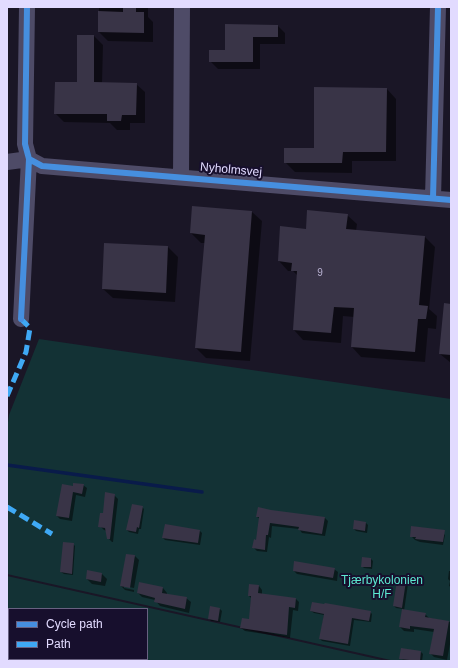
<!DOCTYPE html>
<meta charset="utf-8">
<style>
body{margin:0}
#map{position:relative;width:458px;height:668px;overflow:hidden;background:#1a1626;font-family:Arial,sans-serif}
canvas{display:block}
.frame{position:absolute;inset:0;border:8px solid #e2dbff;pointer-events:none}
.legend{position:absolute;left:8px;top:608px;width:140px;height:52px;box-sizing:border-box;background:#170f2d;border:1px solid #686181;margin:0;padding:5px 7px;list-style:none;font-size:12px;color:#e2dbff}
.legend li{display:flex;align-items:center;gap:8px;height:20px}
.legend b{width:20px;border:1px solid #686181}
</style>
<div id="map">
<canvas width="458" height="668"></canvas>
<div class="frame"></div>
<ul class="legend">
<li><b style="height:5px;background:#468fdf"></b>Cycle path</li>
<li><b style="height:5px;background:#3fa9f5"></b>Path</li>
</ul>
</div>
<script>
const g = document.querySelector('canvas').getContext('2d');
g.lineJoin = 'round';
function fillPath(path, color) {
  g.fillStyle = color;
  g.fill(path, 'evenodd');
}
function strokePath(path, color, width, dash) {
  g.strokeStyle = color;
  g.lineWidth = width;
  g.lineCap = dash ? 'butt' : 'round';
  g.setLineDash(dash || []);
  g.stroke(path);
}
function write(font, color, halo, rows, align = 'center') {
  g.font = font + ' Arial,sans-serif';
  g.lineWidth = 4;
  g.setLineDash([]);
  g.textBaseline = 'middle';
  g.strokeStyle = halo;
  g.fillStyle = color;
  for (const [text, x, y, turn = 0] of rows) {
    g.save();
    g.translate(x, y);
    g.rotate((+turn || 0) * Math.PI / 180);
    g.textAlign = isNaN(turn) ? turn : align;
    if (halo) g.strokeText(text, 0, 0);
    g.fillText(text, 0, 0);
    g.restore();
  }
}
fillPath(new Path2D(`
 M39,339L451,399V661H395L7,574V429L9,415Z
 M7,576L386,661H7ZM9,609H147V659H9Z`), '#133235');
fillPath(new Path2D(`
 M99,7H148V17L153,22V42L108,41L99,32Z
 M289,7H315V8Z
 M226,25L278,26L285,33V44H260V69H218L210,61L226,51Z
 M94,36L103,45L102,83L136,84L145,92V123H130V130H117L110,123L64,122L55,113L78,83Z
 M387,89L396,99V161H352V173L295,172L285,162L315,149Z
 M193,207L252,212L262,221L250,361L206,358L196,348L205,243H201L191,233Z
 M347,215L357,224L356,231L425,237L435,247L429,309L437,316L436,329L428,328L425,362L361,357L352,347L354,317L343,316L341,343L303,340L294,330L298,276L293,271H288L279,261L306,230Z
 M168,247L178,257L175,302L113,298L103,289Z
 M451,318V363L440,354Z
 M83,485L87,488L85,497L76,495L72,521L60,519L57,516L74,488Z
 M114,495L118,499L113,542H112L108,538L107,531L104,530L100,526L104,514Z
 M142,507L144,509L141,529H139L138,534L129,532L127,530Z
 M257,517L325,518L328,521L325,536L302,533L299,529L272,526L271,538L269,537L267,552L257,551L254,548L257,541L260,519Z
 M355,521L366,523L368,525L367,533L356,531L354,529Z
 M200,531L202,533L200,545L165,540L163,538Z
 M441,531L445,535L443,545L420,542L415,540L411,536Z
 M73,544L75,546L73,575L64,574L61,572Z
 M135,556L139,560L134,588L124,586V588L134,590V592L125,590L121,586Z
 M371,559L373,561L372,569L364,568L362,566Z
 M334,569L338,572L337,581L297,574L294,571Z
 M449,571H451V587L449,586L450,581L448,579Z
 M102,574L107,579L105,586L92,584L87,579Z
 M398,581L406,582L408,584L404,611L425,614L429,618L450,622L451,624V639L447,660L434,657L430,653L434,632L414,629V632L404,631L400,627L403,609L396,608L394,606Z
 M259,586L262,590V595L296,599L299,602L298,611L293,610L290,638L245,631L241,628L250,620L251,598L249,596Z
 M163,588L167,593V595L186,598L191,602L189,613L160,606L155,600L142,597L138,593Z
 M211,608L220,609L222,611L220,622L211,621L209,619Z
 M311,611L370,612L372,614L371,622L354,620L350,646L322,641L320,639L324,615L314,613Z
 M421,652L423,654L422,661H405L400,658Z`), '#0007');
strokePath(new Path2D(`
 M7,465L202,492`), '#091b4a', 3.5);
fillPath(new Path2D(`
 M123,7H136V12H144V33L98,32V11L123,12Z
 M225,24L278,25V37H253V62H209V50H225Z
 M77,35H94V82L137,83L136,115H122L121,121H107V114H54L55,82H77Z
 M314,87L387,88L386,152H343L342,163H284V148H314Z
 M192,206L252,211L241,352L195,348L205,235L190,233Z
 M307,210L348,214L346,229L425,236L419,305L428,306L426,319H418L415,352L351,347L354,308L334,307L331,333L293,330L297,271H291L292,263L278,261L280,226L306,229Z
 M104,243L168,246L166,293L102,289Z
 M444,303L451,304V355L439,354Z
 M73,483L84,484L82,494L73,492L69,518L56,516L62,484L73,486Z
 M105,492L115,494L110,539H107L105,528L98,527L100,513H103Z
 M132,504L143,506L139,528L137,527L136,532L126,530Z
 M258,507L271,510L325,517L322,534L298,530L299,527L270,523L268,535H266L265,550L252,548L254,539L256,540L259,517H256Z
 M354,520L366,522L365,531L353,529Z
 M165,524L200,530L198,543L162,538Z
 M411,526L445,530L443,542L415,539L416,537H410Z
 M63,542L74,543L72,574L60,572Z
 M126,554L135,555L130,588L120,586Z
 M362,557L371,558V567H361Z
 M294,561L335,568L333,578L293,571Z
 M87,570L102,573L101,582L86,579Z
 M397,580L406,581L402,608L393,606Z
 M139,582L163,587L162,593L187,597L185,609L154,602L155,598L137,593Z
 M249,584L259,585L258,593L296,598L295,608L289,607L287,635L240,628L242,618L249,619L251,596H248Z
 M312,602L324,604L325,603L371,611L369,621L352,618L348,644L319,639L324,614L310,611Z
 M210,606L220,608L218,621L208,619Z
 M402,609L426,613L425,617L449,621L443,656L429,654L434,629L410,626V629L399,627Z
 M401,648L421,651L420,661L399,659Z`), '#393447');
strokePath(new Path2D(`
 M29,159L42,166L451,200
 M7,162L29,159
 M181,177L182,7
 M433,198L438,7
 M21,319L29,159L25,144L27,7`), '#4e4b67', 16);
strokePath(new Path2D(`
 M7,396L26,352L30,328L21,319
 M7,507L52,534`), '#3fa9f5', 5, [10, 5]);
strokePath(new Path2D(`
 M29,159L42,166L451,200
 M433,198L438,7
 M21,319L29,159L25,144L27,7`), '#468fdf', 6);
write('10px', '#b8b1d1', null, [
 ["9",320,273]
]);
write('12px', '#e2dbff', '#170f2d', [
 ["Nyholmsvej",231,170,5]
]);
write('12px', '#5de9d2', '#170f2d', [
 ["Tjærbykolonien",382,581],
 ["H/F",382,595]
]);
</script>
